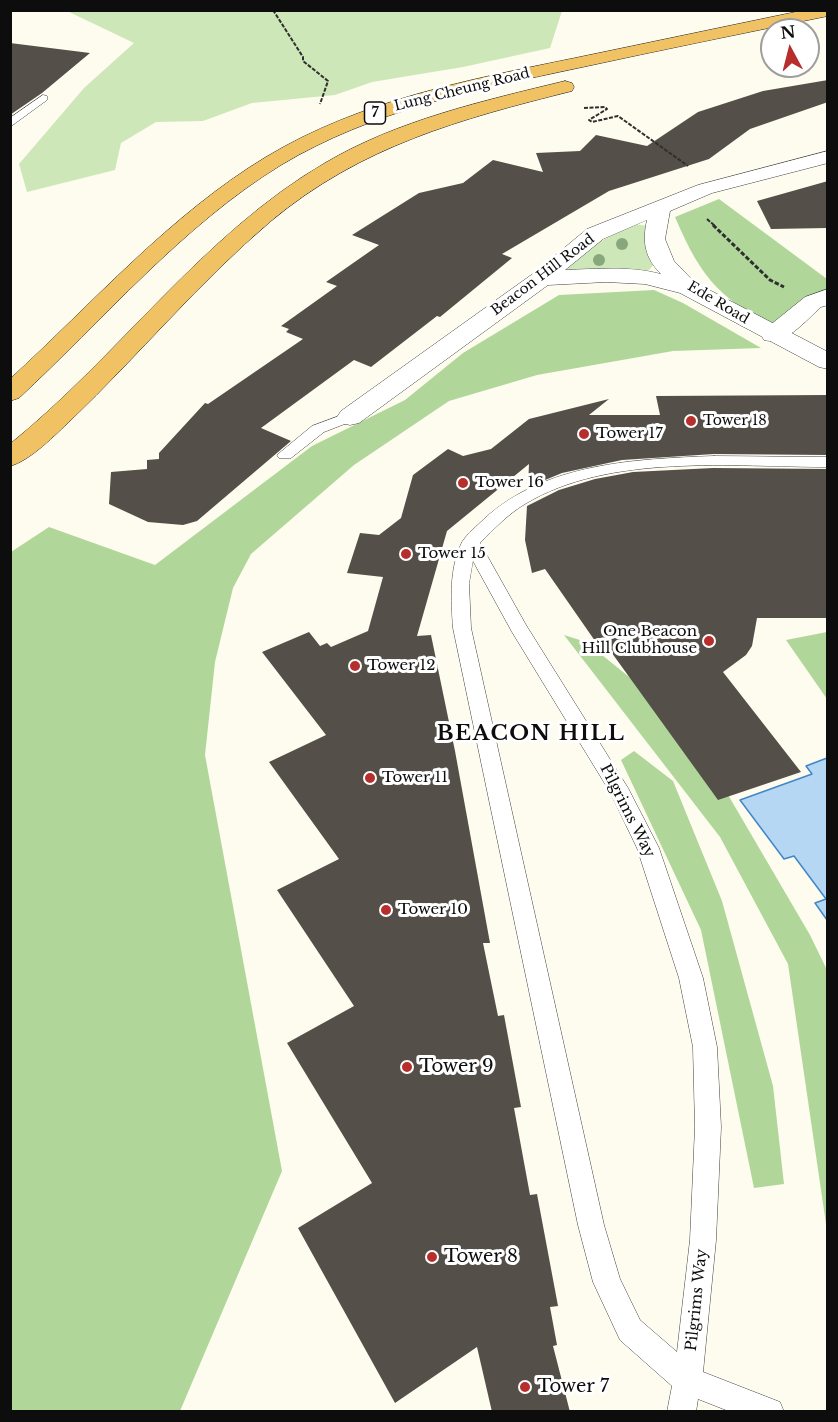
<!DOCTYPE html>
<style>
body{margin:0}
#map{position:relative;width:838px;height:1422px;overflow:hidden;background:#fefcee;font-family:"Libre Baskerville",serif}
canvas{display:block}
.frame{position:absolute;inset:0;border:12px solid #0d0d0d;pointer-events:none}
.north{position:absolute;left:760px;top:18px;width:60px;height:60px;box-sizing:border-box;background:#fff;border:2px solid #9e9e9e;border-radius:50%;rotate:353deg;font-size:16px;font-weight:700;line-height:24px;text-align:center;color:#0d0d0d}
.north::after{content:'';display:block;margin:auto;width:21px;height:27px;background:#b62f2c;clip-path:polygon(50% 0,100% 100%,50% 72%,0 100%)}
</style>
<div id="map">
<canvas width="838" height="1422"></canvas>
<div class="frame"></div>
<div class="north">N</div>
</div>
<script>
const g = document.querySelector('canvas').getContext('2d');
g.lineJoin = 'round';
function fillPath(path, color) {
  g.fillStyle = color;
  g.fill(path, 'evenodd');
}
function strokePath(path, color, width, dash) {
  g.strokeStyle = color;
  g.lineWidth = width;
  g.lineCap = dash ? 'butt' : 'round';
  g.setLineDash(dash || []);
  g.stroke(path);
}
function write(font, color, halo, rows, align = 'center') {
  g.font = font + ' "Libre Baskerville",serif';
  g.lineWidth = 6;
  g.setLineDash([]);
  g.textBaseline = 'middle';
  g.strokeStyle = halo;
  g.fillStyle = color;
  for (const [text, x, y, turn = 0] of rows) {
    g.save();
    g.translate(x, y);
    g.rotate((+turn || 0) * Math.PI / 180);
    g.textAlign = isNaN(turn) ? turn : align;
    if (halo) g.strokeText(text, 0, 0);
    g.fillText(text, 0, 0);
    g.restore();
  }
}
fillPath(new Path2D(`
 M67,11H562L550,48L463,67L372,82L335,95L252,103L203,121L156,122L121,143L115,170L27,192L19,164L84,88L134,43Z
 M635,224L647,226L654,264L649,270L639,273L569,270L567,267L593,245Z`), '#cee7b9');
fillPath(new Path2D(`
 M719,199L827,279L826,289L769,326C715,293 700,275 675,217Z
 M654,290L683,303L761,348L673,351L537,375L449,401L354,465L251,554L233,588L215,662L205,755L282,1171L180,1411L11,1412V552L49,527L155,565L312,446L405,400L463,353L559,295Z
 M827,632H828L827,699L786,640Z
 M564,635L586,642L686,723L810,935L827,970V1231L788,964L720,837Z
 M634,751L673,781L722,901L773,1086L784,1184L754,1188L701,930L621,760Z`), '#b0d799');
const water = new Path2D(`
 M827,758H828L827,920L815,903L826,899L794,856L784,859L740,800L812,774L806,766Z`);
fillPath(water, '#b5d7f3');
strokePath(water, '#4087c7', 1.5);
fillPath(new Path2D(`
 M10,43L90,53L42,93L10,115Z
 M828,80V102L750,129L709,159L609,191L502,254L512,258L440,317L437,316L371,367L354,360L261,428L291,441L197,521L183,525L148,522L109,504L111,472L147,469V460L159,459V453L205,403L208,404L303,339L286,332L289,329L281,326L337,286L326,282L379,245L352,235L419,193L463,183L493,160L543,172L536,153L580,151L596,135L647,146L698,112L763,91Z
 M828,181V228L771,229L757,201Z
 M828,395V455L714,454L622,460L562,473L528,487L529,464L447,531L417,636L431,635L455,751L490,943H483L498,1016L504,1015L521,1107L514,1108L530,1195L537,1194L558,1306L550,1307L557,1345L553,1346L570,1412H492L477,1347L395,1403L298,1228L372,1183L287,1043L354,1006L277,890L339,859L269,762L326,735L262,652L309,632L320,646L327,643L331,647L368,631L383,577L347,573L360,533L379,535L401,518L413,475L448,449L463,456L491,449L529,419L609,399L589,415H660L656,396Z
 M713,468L828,469V618H757L752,646L746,655L723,672L801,772L718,800L609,649L602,651L545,569L532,573L525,540L527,506L559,490L595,479L633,472Z`), '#554f4a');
const service = new Path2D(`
 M43,95L47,96V100L10,127V118Z
 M350,412L355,414L358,417L355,420L324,432L291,458H279L277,455L312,426Z
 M714,456L828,457V467C733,467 609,453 525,504C508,514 494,529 480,543L526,625L628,788L659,848L703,978L717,1047L721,1127L716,1240L703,1372L780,1402L784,1412H731L698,1399L696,1412H667L672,1386L620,1340L593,1282L578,1225L453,628C451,599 449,569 462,542C467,534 477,526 484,519C545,463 635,459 714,456ZM473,561L512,632L610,792L637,848L679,978L693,1047L695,1127L690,1240L677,1352L640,1320L620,1279L604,1225L471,628L469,584Z`);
const minor = new Path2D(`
 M828,151V163L712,193L670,211L665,239L674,261L700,288L696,293L688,295L645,284L606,282L548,285L359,423L350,425L341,423L337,417L341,411L534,273L587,229L698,185ZM647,220C642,242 645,258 661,274C630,266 598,269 565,270L603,239Z
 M828,289V305L821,307C806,320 786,346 764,340L761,335L764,330L805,297Z`);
const tertiary = new Path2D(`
 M688,281L696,283L828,352V369L819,367L680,293L676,288L680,283Z`);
const trunk = new Path2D(`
 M805,10H828V16C744,33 661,50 578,68C475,90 373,110 281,165C183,225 103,320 19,398L10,401V379C93,303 170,215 266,157C361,100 468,80 575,58C652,42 728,26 805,10Z
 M565,81L572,83L574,87L572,91C460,119 361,146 271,221C199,282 139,355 71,420C56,434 30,461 10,466V444C119,356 203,234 325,163C398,120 483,101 565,81Z`);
strokePath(service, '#404040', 1);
strokePath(minor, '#404040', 1);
strokePath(tertiary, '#404040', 1);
strokePath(trunk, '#1e1e1e', 1);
strokePath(new Path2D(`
 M273,10L303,57V61L328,81L320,104
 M584,108L605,107L607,109L589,120L592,122L618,116L688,166
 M707,219L715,226`), '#2f2f2f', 2, [4, 1.5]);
strokePath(new Path2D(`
 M713,225L770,280L784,287`), '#2f2f2f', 3, [4.5, 2]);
fillPath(service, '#fff');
fillPath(minor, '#fff');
fillPath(tertiary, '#fff');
fillPath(trunk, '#f0c264');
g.fillStyle = '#89a77d';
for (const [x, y] of [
 [622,244],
 [599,260]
]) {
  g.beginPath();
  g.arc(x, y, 6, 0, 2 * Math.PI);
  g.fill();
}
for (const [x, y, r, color] of [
 [691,421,6,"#b62f2c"],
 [584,434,6,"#b62f2c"],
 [463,483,6,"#b62f2c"],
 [406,554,6,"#b62f2c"],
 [709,641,6,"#b62f2c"],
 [355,666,6,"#b62f2c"],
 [370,778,6,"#b62f2c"],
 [386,910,6,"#b62f2c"],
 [407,1067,6,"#b62f2c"],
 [432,1257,6,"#b62f2c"],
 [525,1387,6,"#b62f2c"]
]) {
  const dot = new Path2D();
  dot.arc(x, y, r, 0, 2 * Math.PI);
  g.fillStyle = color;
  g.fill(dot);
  strokePath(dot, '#fff', 2);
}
write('14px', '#0d0d0d', '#fff', [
 ["Lung Cheung Road",462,90,-14],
 ["Beacon Hill Road",543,275,-37],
 ["Ede Road",718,303,31]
]);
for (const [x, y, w] of [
 [375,113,21]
]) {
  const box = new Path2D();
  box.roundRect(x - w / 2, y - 11, w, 22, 4.5);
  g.fillStyle = '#fff';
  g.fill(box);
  strokePath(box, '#0d0d0d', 1.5);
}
write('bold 14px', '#0d0d0d', null, [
 ["7",375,113]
]);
write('14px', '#0d0d0d', '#fff', [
 ["Tower 18",703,421]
], 'left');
write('15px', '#0d0d0d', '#fff', [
 ["Tower 17",596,434],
 ["Tower 16",475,483],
 ["Tower 15",418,554],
 ["One Beacon",697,632,"right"],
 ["Hill Clubhouse",697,649,"right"],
 ["Tower 12",367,666],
 ["Tower 11",382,778],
 ["Tower 10",398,910]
], 'left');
write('15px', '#0d0d0d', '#fff', [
 ["Pilgrims Way",627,811,63],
 ["Pilgrims Way",697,1300,-84]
]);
write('18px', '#0d0d0d', '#fff', [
 ["Tower 9",419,1067],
 ["Tower 8",444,1257],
 ["Tower 7",537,1387]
], 'left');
g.letterSpacing = '1.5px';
write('bold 21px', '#0d0d0d', '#fff', [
 ["BEACON HILL",531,734]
]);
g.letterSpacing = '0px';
</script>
